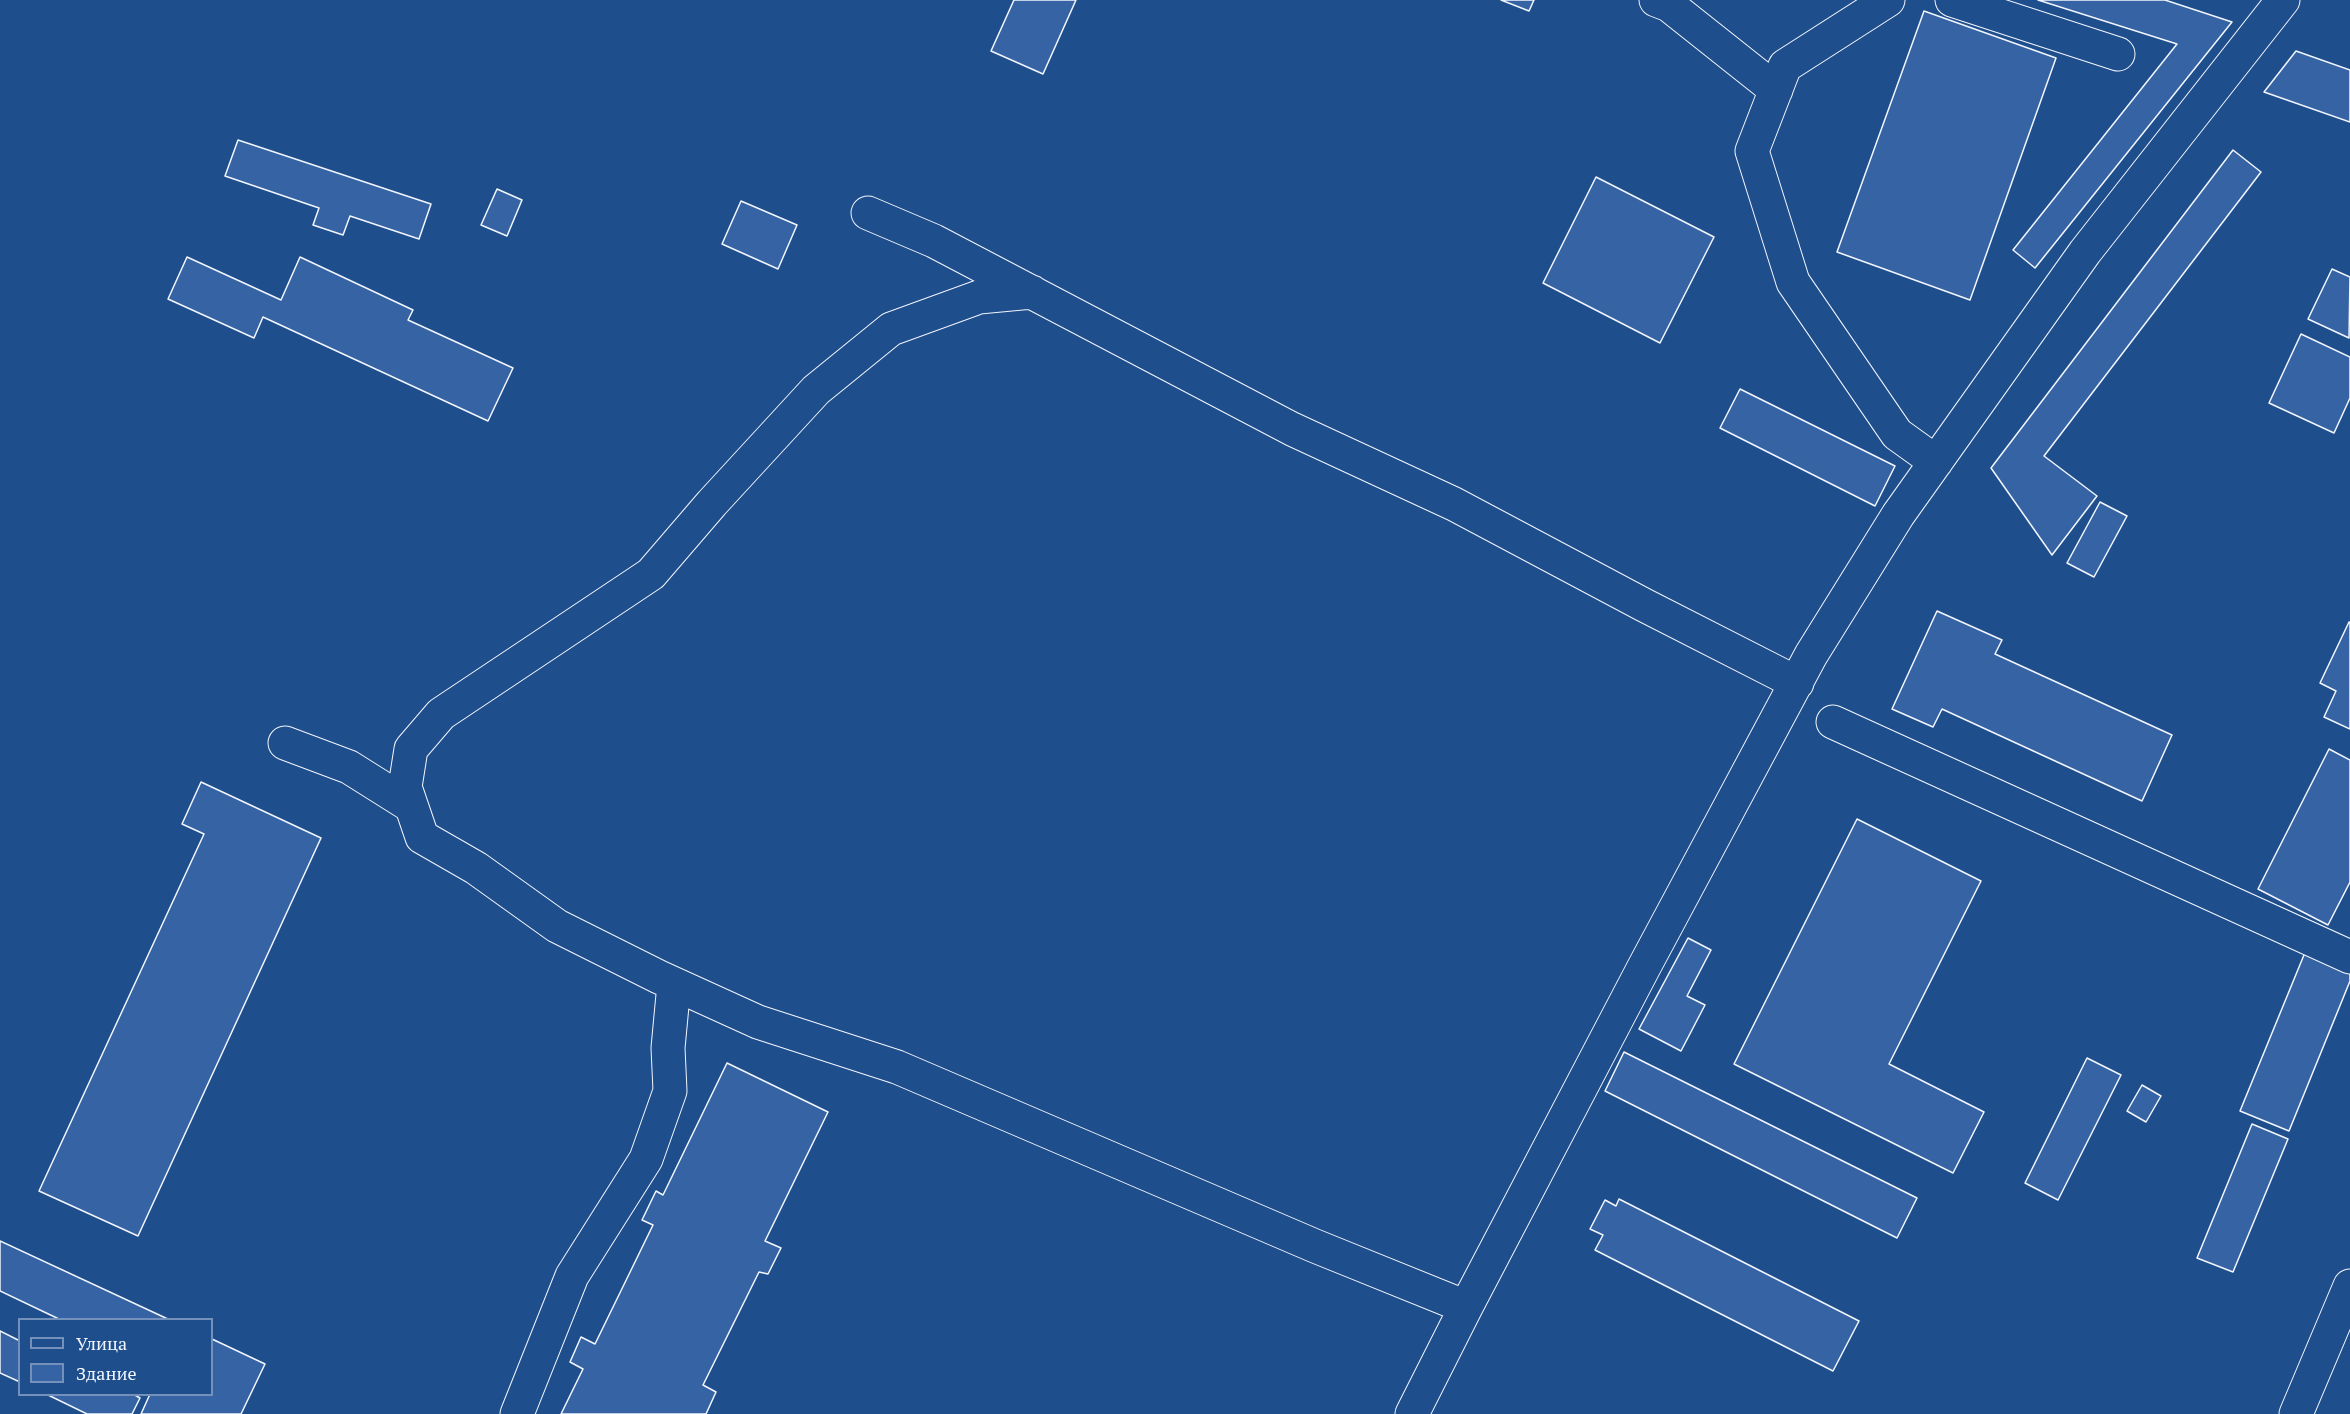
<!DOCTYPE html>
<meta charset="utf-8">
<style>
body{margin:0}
#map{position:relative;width:2350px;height:1414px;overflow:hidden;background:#1f4e8c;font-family:"PT Serif",serif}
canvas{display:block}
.legend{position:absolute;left:18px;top:1318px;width:195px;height:78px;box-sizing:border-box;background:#1f4e8c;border:2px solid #7391ba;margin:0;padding:8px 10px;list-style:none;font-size:18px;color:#f2f6ff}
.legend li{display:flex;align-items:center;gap:12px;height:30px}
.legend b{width:30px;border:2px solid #7391ba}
</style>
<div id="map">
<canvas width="2350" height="1414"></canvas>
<ul class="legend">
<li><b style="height:8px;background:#1f4e8c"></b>Улица</li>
<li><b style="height:16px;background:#3563a3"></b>Здание</li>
</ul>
</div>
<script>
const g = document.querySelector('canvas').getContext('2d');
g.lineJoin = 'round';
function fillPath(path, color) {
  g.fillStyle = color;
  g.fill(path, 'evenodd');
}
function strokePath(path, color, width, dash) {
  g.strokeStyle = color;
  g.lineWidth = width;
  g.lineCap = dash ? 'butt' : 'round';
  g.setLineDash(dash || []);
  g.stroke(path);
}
const building = new Path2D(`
 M1014,0H1076L1043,74L991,51Z
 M1501,0H1534L1529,11Z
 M2038,0H2165L2232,22L2035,268L2013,250L2177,44Z
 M1924,11L2056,58L1970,300L1837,252Z
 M2296,51L2350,70V122L2264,92Z
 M238,140L431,204L419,239L350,216L343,235L313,225L319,208L225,176Z
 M2233,150L2261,172L2044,456L2097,496L2052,555L1991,468Z
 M1596,177L1714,237L1660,343L1543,283Z
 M497,189L522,200L507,236L481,225Z
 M741,201L797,225L778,269L722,244Z
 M187,257L281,300L300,257L413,310L408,320L513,368L488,421L263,317L254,338L168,299Z
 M2332,269L2350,277L2349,338L2308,319Z
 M2301,334L2350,357V398L2334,433L2269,403Z
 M1740,389L1895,466L1875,506L1720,428Z
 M2100,502L2127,516L2094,577L2067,563Z
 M1937,611L2002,640L1995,654L2172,735L2142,801L1942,709L1933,727L1892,709Z
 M2349,622H2350V729L2324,717L2336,691L2320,683Z
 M2329,749L2350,760V882L2328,925L2258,889Z
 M201,782L321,838L138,1236L39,1191L204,834L182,824Z
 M1857,819L1981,881L1889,1064L1984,1112L1953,1173L1734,1064Z
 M1688,938L1711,950L1687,996L1705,1005L1681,1051L1639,1029Z
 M2306,950L2350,968V981L2289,1131L2240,1111Z
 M1624,1052L1917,1198L1897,1238L1605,1091Z
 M2087,1058L2121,1075L2058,1200L2025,1183Z
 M727,1063L828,1112L765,1241L781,1248L768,1274L759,1272L703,1385L716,1392L706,1414H561L583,1369L570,1362L581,1337L595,1344L653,1225L642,1220L656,1191L663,1195Z
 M2142,1085L2161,1096L2146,1122L2127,1111Z
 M2252,1124L2288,1139L2233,1272L2197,1258Z
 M1619,1199L1859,1321L1833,1371L1595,1250L1603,1235L1590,1229L1605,1200L1616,1206Z
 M0,1241L170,1320H61L0,1291Z
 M0,1331L20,1341V1382L0,1373Z
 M212,1339L265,1364L241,1414H141L150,1394H212Z
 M46,1394H133L140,1398L132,1414H87Z`);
fillPath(building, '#3563a3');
strokePath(building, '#f2f6ff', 1.5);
const minor = new Path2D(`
 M1656,0L1669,5L1776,90
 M1888,0L1785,66L1752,151L1793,282L1897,434L1936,462
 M1952,0L2118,54
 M868,213L934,241L1292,429L1454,504L1644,605L1797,683
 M1032,292L979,297L891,329L816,390L712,503L651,574L441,714L411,749L405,787L422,837L476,868L557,926L659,977L758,1022L897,1067L1315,1246L1466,1307
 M1833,722L2350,957
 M285,743L349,767L411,806
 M517,1414L572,1276L646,1159L670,1091L668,1048L674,984
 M1412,1414L1466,1307L1644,967L1811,655L1898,515L2085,252L2283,0`);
const major = new Path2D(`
 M2296,1414L2350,1286`);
strokePath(minor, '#f2f6ff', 35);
strokePath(major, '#f2f6ff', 35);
strokePath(minor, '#1f4e8c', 33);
strokePath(major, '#1f4e8c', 33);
</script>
